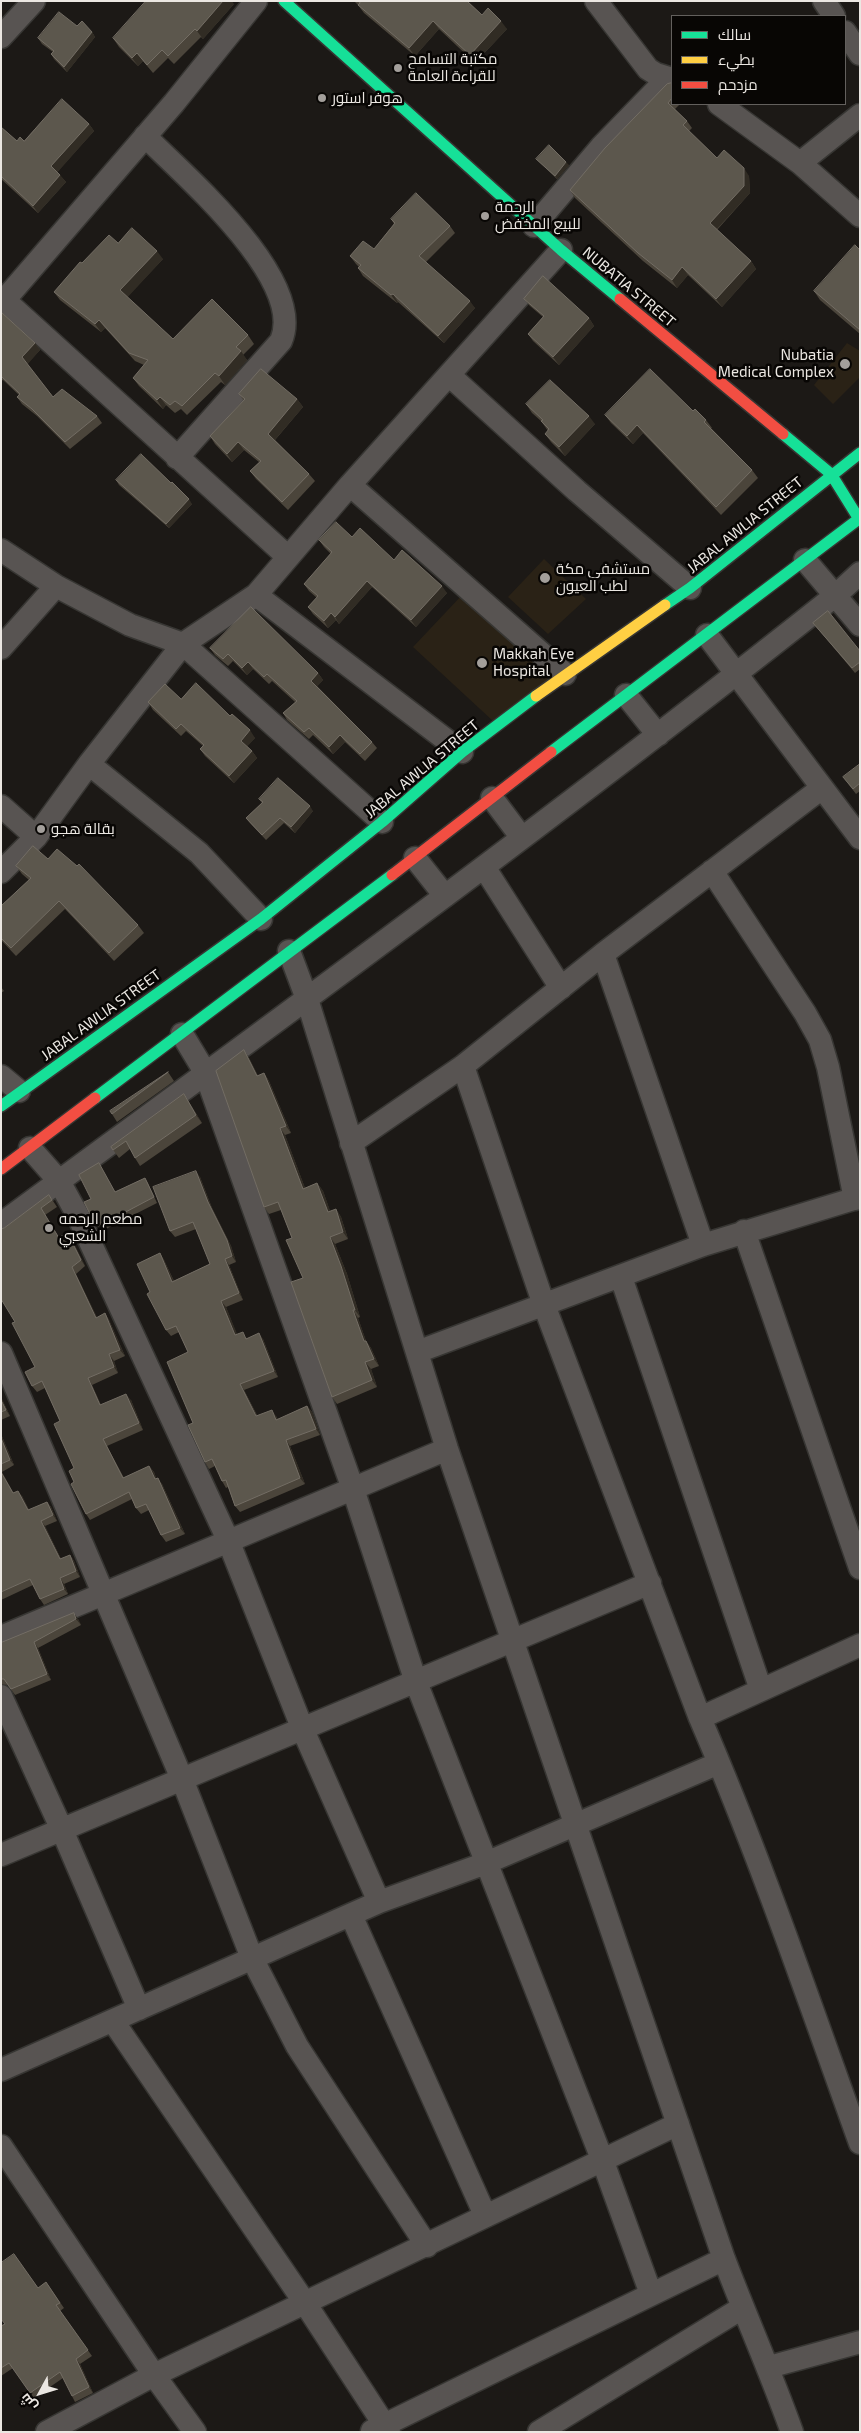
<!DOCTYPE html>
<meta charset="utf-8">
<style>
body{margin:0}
#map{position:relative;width:861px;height:2433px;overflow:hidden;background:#1c1916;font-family:"Exo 2",Cairo,sans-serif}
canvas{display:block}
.frame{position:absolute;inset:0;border:2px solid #ebe7e2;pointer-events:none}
.legend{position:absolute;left:671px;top:15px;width:175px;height:90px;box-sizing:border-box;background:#080604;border:1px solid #63605d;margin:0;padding:6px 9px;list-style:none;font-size:15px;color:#ebe7e2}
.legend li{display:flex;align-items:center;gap:10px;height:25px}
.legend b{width:25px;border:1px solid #63605d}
.north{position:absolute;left:15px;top:2368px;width:50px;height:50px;-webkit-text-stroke:4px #080604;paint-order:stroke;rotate:231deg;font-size:14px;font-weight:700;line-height:20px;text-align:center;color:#ebe7e2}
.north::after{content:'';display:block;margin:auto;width:18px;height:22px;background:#ebe7e2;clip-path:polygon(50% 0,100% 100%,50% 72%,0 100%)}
</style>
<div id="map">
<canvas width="861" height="2433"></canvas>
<div class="frame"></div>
<ul class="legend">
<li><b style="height:6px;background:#16e098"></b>سالك</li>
<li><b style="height:6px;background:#ffcf43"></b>بطيء</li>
<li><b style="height:6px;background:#f24e42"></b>مزدحم</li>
</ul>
<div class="north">ش</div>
</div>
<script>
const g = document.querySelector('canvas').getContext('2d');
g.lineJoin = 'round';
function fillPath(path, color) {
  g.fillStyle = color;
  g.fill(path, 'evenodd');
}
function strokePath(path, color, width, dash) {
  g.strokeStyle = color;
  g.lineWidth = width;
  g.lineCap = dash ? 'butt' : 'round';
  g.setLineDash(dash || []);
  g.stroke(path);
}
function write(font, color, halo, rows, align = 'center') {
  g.font = font + ' "Exo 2",Cairo,sans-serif';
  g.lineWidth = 5;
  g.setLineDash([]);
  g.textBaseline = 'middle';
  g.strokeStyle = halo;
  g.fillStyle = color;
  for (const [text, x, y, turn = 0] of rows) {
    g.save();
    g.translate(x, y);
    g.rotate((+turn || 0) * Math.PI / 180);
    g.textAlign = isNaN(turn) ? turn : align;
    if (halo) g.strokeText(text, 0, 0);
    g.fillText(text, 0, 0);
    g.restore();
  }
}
fillPath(new Path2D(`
 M847,343L860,351V377L833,404L814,385Z
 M544,559L586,599L548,634L508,597Z
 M463,594L550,679L493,721L413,647Z`), '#2a2216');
const street = new Path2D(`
 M596,1L648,69L656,74L672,79
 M824,1L834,16
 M845,32L860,54
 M1,37L34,1
 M719,104L800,163L860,216
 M145,136C185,176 307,280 281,341L177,458
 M800,163L860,115
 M534,226L601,147L668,78
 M1,297L288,557
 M1,304L174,103L256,1
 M449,375L577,491L690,588
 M350,485L565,674
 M1,550L56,586L130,625L183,644L382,822
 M805,560L860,625
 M256,595L462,752
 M707,635L860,838
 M1,648L56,586
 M626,695L658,735
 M89,764L199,853L261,919
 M492,798L522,838
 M1,806L36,837
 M415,858L445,896
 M484,867L561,988
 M712,871L805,1013L820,1040L828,1067L855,1199
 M1,872L36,837L89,764L183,644L256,595L350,485L561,250
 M289,951L307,999L447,1449L724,2259C746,2317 771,2373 792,2432
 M603,954L703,1245
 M182,1034L205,1072L353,1489L416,1682L602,2159L651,2294
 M463,1066L544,1305L700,1718C760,1857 809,2001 860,2143
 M1,1076L19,1091
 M351,1143L463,1066L603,954L822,788
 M30,1148L59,1181L78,1216L228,1540L303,1730L379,1902
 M1,1224C282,1017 564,812 836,595L860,573
 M744,1231L860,1568
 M621,1277L761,1690
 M417,1352L703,1245L860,1197
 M1,1353L182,1779L252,1958L297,2046L427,2246
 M1,1637L447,1449
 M1,1696L62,1830L139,2009
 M700,1718L860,1645
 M1,1855L650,1583
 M351,1915L485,2215
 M113,2021L305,2303L389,2432
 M1,2070L379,1902L486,1863L719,1763
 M1,2146L154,2375L195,2432
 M769,2367L860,2342
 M372,2431L724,2259
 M47,2432L154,2375L678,2124
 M539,2432L742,2308`);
const fast = new Path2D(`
 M284,1L561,250L620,299
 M783,434L831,474L859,519
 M665,605L690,588L860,453
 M551,752L860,518
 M95,1098L392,875
 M1,1106L261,919L382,822L462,752L536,696`);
const slow = new Path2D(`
 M536,696L665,605`);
const jam = new Path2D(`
 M620,299L783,434
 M392,875L551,752
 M1,1169L95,1098`);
strokePath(street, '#373633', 25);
strokePath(fast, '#373633', 14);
strokePath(slow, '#373633', 14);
strokePath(jam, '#373633', 14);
strokePath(street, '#585452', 22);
strokePath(fast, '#16e098', 11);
strokePath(slow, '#ffcf43', 11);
strokePath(jam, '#f24e42', 11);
fillPath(new Path2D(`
 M354,1H467L482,15L507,29L475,63L439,29L415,56L364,13L358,5Z
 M234,4L203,39L201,37L174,64L168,58L153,73L143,61L138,66L119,47L113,38Z
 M77,26L92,32L95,37L67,72L54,59L51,54L53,52L42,44L38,38Z
 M672,83V104H680L675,109L687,121L692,128L689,131L717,158L749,176L750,193L717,230L751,261L756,269L722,307L688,275L677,288L643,261L575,198L570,190Z
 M89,124L94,131L57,172L66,182L38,213L1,179V127L17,141H24Z
 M536,159L569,165L557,179Z
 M391,219L450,226L455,233L426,262L475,308L444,343L398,302L397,303L363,276L358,268L359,267L356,264L350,256L374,249L394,224Z
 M118,243L163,259L127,297L173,339L248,335L254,344L243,355L247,360L225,385L221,382L187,415L181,409L175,413L166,405L163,409L139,386L133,378L144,365L135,361L105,328L101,332L60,300L54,292L82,263Z
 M860,250V334L820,300L814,291Z
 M524,299L589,318L594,326L559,365L533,341L528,334L543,317L530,306Z
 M1,312L35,343L40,350L27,364L53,397L97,416L102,423L70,449L37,416L22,404L17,397L19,395L3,380L1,381Z
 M239,394L297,399L303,407L275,440L309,474L315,481L288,510L256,479L250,471L259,462L244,450L232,462L215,444L210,436L244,401Z
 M526,404L595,424L565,456L551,442L545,434L548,431L541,421L532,413Z
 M693,411L706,420L712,428H711L752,470L758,478L721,515L643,433L633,444L611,423L605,415Z
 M116,480L192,504L169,528L119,485Z
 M352,537L394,560L447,593L416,627L372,587L339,624L336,620L328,628L313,614L308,607L317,598L309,591L304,584L331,554L324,547L319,540Z
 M813,623L860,651V669L855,673Z
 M210,648L318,673L323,680L317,686L372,742L377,748L365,761L345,742L333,754L313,735L309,739L287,720L283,713L295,702L272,681L269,684L253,669L247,675L233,661L228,666L215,655Z
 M181,699L230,716L255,738L247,746L252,751L257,758L234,783L205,756L200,749L203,746L186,731L181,736L153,710L148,702Z
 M860,764V791L856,794L843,777Z
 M259,799L313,811L295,833L284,823L266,840L250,823L246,818L262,803Z
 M48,859L138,925L144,933L114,961L65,909L16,956L1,940V906L29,880L22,874L16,866Z
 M1,987L4,991L1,993Z
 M249,1058L258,1076L264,1073L269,1081L291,1133L285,1135L305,1188L317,1183L323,1191L330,1211L336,1209L341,1217L348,1239L335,1244L347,1274L360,1317L358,1318L366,1341L371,1348L379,1366L371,1369L377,1387L337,1404L332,1397L303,1278L292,1238L281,1210L269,1214L264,1207Z
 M168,1072L174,1081L117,1122L112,1114Z
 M184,1094L202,1123L140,1166L135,1158L130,1149L119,1158L111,1147Z
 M102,1169L115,1192L145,1178L148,1183L157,1203L104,1230L101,1225L98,1227L94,1222L91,1199Z
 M200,1177L212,1208L231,1246L236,1262L229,1265L243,1300L226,1307L237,1335L247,1338L263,1339L278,1377L244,1390L257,1415L276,1416L278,1420L307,1406L312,1412L320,1435L290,1446L305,1484L240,1512L235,1506L228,1487L226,1488L222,1481L215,1466L209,1469L205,1462L193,1423L188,1352L179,1332L171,1336L166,1330L150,1292L160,1253L164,1260L174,1281L210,1264L196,1229L175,1237L170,1231Z
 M49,1195L57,1207L45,1215L59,1238H71L85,1266L76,1274L97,1318L105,1313L109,1320L125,1356L114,1361L118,1373L92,1385L101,1405L131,1400L143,1430L107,1446L124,1478L149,1466L154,1472L156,1478L162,1484L185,1534L166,1542L161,1535L149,1510L141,1514L136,1508L132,1499L90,1520L86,1514L74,1482V1468L60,1421L45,1388L37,1392L32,1386L35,1367L15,1322L4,1228Z
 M1,1397L10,1416L1,1420Z
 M1,1434L14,1465L2,1472L13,1493L22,1496L29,1510L47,1502L51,1507L57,1521L45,1526L61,1559L70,1555L74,1561L80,1577L64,1584L68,1594L44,1605L40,1599L33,1585L1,1600Z
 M78,1619L81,1625L38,1648L51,1680L15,1695L8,1685L1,1684V1643Z
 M46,2282L64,2308L60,2311L92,2356L80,2364L93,2393L75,2402L63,2378L34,2398L13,2368L1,2376V2326L4,2324L38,2288Z`), '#4b453b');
fillPath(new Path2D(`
 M223,1H232L234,4L203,39L197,31Z
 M433,21L439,29L415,56L409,48Z
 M501,21L507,29L475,63L470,55Z
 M92,32L95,37L67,72L64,67Z
 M137,53L143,61L138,66L132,58Z
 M89,124L94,131L56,174L51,166Z
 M566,162L569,165L557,179L555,176Z
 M744,168L749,176L750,193L715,231L710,223Z
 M60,175L66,182L38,213L33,206Z
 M157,251L163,259L126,299L120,290Z
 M751,261L756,269L722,307L716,299Z
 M682,267L688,275L677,288L672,280Z
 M393,294L398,302L397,303L391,295Z
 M470,301L475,308L444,343L438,336Z
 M589,318L594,326L559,365L553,357Z
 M99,320L105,328L101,332L95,324Z
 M35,343L40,350L27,365L22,357Z
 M241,351L247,360L225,385L219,376Z
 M160,397L166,405L163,409L157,400Z
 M297,399L303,407L273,442L268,434Z
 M589,416L595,424L565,456L559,447Z
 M637,425L643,433L633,444L627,436Z
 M238,442L244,450L232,462L227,454Z
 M189,499L192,504L169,528L166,524Z
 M367,581L372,587L339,624L335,617Z
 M442,586L447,593L416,627L411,620Z
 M331,613L336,620L328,628L324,621Z
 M248,662L253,669L247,675L242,668Z
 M318,673L323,680L316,688L311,681Z
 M250,730L255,738L246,748L241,741Z
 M340,735L345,742L333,754L329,747Z
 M252,751L257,758L234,783L229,776Z
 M310,806L313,811L295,833L291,827Z
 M244,1050L249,1058L262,1084L257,1076Z
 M264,1073L269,1081L291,1133L286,1126Z
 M184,1094L189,1102L202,1123L196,1115Z
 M280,1128L285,1135L308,1196L303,1189Z
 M196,1171L200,1177L212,1208L231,1246L236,1262L232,1256L208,1202Z
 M317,1183L323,1191L333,1219L328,1212Z
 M336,1209L341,1217L348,1239L343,1232Z
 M67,1232L71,1238L85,1266L81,1260Z
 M330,1237L335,1244L347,1274L360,1317L355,1310Z
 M160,1253L164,1260L177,1288L172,1282Z
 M225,1259L229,1265L243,1300L239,1293Z
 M72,1267L76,1274L101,1325L96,1318Z
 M221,1301L226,1307L240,1341L235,1335Z
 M353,1310L358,1318L366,1341L371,1348L379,1366L374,1359L364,1341Z
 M105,1313L109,1320L125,1356L120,1350Z
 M259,1333L263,1339L278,1377L274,1371Z
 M109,1354L114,1361L118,1373L114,1367Z
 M365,1362L371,1369L377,1387L372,1380Z
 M88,1378L92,1385L104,1412L100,1405Z
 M240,1384L244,1390L260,1422L256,1416Z
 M126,1394L131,1400L143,1430L139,1423Z
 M1,1397L10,1416L6,1410L1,1400Z
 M307,1406L312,1412L320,1435L316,1429Z
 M272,1410L276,1416L280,1427L276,1420Z
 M1,1434L14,1465L10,1460L1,1438Z
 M103,1439L107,1446L127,1485L123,1478Z
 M286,1440L290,1446L305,1484L300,1478Z
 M149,1466L154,1472L159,1485L155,1479Z
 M1,1470L17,1499L13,1493L1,1472Z
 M158,1478L162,1484L185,1534L180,1528Z
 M18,1491L22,1496L32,1516L28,1510Z
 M47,1502L51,1507L57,1521L53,1515Z
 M41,1521L45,1526L64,1565L60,1559Z
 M70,1555L74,1561L80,1577L76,1571Z
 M60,1578L64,1584L68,1594L64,1589Z
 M74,1613L78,1619L81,1625L76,1619Z
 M34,1642L38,1648L51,1680L47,1674Z
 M76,2359L80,2364L93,2393L89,2387Z`), '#312c24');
const building = new Path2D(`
 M146,1H223L197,31L195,29L168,56L162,50L147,65L137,53L132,58L113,38Z
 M358,1H467L482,15L488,8L501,21L470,55L433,21L409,48L358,5L360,3Z
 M59,12L77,26L82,21L92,32L64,67L51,54L54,51L38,38Z
 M672,83V98L668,103L687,121L683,125L717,158L724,150L744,168V186L710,223L751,261L716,299L682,267L672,280L638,253L570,190L605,148L667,84Z
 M62,99L89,124L51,166L60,175L33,206L1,176V127L17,141L20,137L24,141Z
 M549,145L566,162L555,176L536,159Z
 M416,193L450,226L419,256L470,301L438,336L393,294L391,295L358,268L361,265L350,256L363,241L374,249L395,223L391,219Z
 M132,228L157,251L120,290L173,339L212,299L248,335L236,347L241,351L219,376L215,373L182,406L175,401L170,405L160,397L157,400L133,378L148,360L129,353L99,320L95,324L54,292L80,262L82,263L109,235L118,243Z
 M855,245L860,250V330L814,291Z
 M543,276L589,318L553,357L528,334L544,316L524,299Z
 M1,312L35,343L22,357L53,397L62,389L97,416L65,442L32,409L17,397L20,394L1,376Z
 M261,369L297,399L268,434L309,474L282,502L250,471L261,461L238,442L227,454L210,436L245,399L239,394Z
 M650,369L693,411L695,409L706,420L704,422L752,470L716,507L637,425L627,436L605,415Z
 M550,380L589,416L559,447L545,434L549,429L541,421L543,420L526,404Z
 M141,454L171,483L172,482L189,499L166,524L116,480Z
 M336,522L352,537L360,528L394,560L402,550L442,586L411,620L367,581L335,617L331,613L324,621L308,607L318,596L304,584L332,552L319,540Z
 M251,607L318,673L311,681L372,742L360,754L340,735L329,747L309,728L304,732L283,713L297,701L267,674L264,677L248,662L242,668L228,654L223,659L210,648Z
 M828,611L860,651V662L852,668L813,623Z
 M196,683L230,716L232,714L250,730L241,741L252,751L229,776L200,749L204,745L181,724L176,729L148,702L165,684L181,699Z
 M860,764V783L853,789L843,777Z
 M278,778L310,806L291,827L280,818L262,835L246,818L263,802L259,799Z
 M33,846L48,859L57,849L77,866L79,864L138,925L109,953L59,901L11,948L1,938V906L31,878L16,866Z
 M244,1050L257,1076L264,1073L286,1126L280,1128L303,1189L317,1183L328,1212L336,1209L343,1232L330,1237L341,1266L355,1310H353L364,1341H366L374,1359L365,1362L372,1380L332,1397L291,1282L303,1278L286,1240L292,1238L278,1202L264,1207L216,1071Z
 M168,1072L112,1114L110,1111Z
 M184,1094L196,1115L135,1158L126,1141L113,1150L111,1147Z
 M99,1163L115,1192L145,1178L154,1197L101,1225L97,1220L94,1222L84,1202L91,1199L79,1175Z
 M196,1171L208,1202L227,1240L232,1256L225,1259L239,1293L221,1301L235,1335L243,1332L246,1339L259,1333L274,1371L240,1384L256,1416L272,1410L276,1420L307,1406L316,1429L286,1440L300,1478L235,1506L226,1480L222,1481L212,1459L205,1462L188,1425L193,1423L167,1362L188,1352L176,1326L166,1330L147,1294L150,1292L137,1264L160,1253L172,1282L210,1264L193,1222L170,1231L153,1187Z
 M49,1195L52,1200L41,1208L59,1238L67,1232L81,1260L72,1267L96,1318L105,1313L120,1350L109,1354L114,1367L88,1378L100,1405L126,1394L139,1423L103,1439L123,1478L149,1466L155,1479L158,1478L180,1528L161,1535L146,1504L136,1508L129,1492L86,1514L71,1484L74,1482L69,1471L74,1468L54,1424L60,1421L42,1381L32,1386L25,1372L35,1367L12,1323L15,1322L1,1299V1229L4,1228Z
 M1,1400L6,1410L1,1412Z
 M1,1438L10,1460L1,1464Z
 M1,1472L13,1493L18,1491L28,1510L47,1502L53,1515L41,1521L60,1559L70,1555L76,1571L60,1578L64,1589L40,1599L30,1579L1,1592Z
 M74,1613L76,1619L34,1642L47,1674L11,1689L4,1679H1V1643Z
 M14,2254L38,2288L46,2282L60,2303L56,2305L88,2350L76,2359L89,2387L72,2396L60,2372L30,2393L9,2363L1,2368V2326L5,2324L1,2319V2263Z`);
fillPath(building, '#5c574d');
strokePath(building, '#736d64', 1);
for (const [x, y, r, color] of [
 [398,68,5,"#a39f9b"],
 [322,98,5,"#a39f9b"],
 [485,216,5,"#a39f9b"],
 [845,364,6,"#a39f9b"],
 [545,578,6,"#a39f9b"],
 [482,663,6,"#a39f9b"],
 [41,829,5,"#a39f9b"],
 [49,1228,5,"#a39f9b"]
]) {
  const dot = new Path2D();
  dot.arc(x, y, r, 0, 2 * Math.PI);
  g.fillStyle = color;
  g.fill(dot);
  strokePath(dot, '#080604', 2);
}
write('15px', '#ebe7e2', '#080604', [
 ["مكتبة التسامح",408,59],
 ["للقراءة العامة",408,76],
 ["هوفر استور",332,98],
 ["الرحمة",495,207],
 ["للبيع المخفض",495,224],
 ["Nubatia",834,355,"right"],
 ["Medical Complex",834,372,"right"],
 ["مستشفى مكة",556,569],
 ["لطب العيون",556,586],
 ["Makkah Eye",493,654],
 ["Hospital",493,671],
 ["بقالة هجو",51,829],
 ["مطعم الرحمه",59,1219],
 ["الشعبي",59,1236]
], 'left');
write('15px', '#ebe7e2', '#080604', [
 ["NUBATIA STREET",629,287,40],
 ["JABAL AWLIA STREET",745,525,-39],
 ["JABAL AWLIA STREET",422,769,-40],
 ["JABAL AWLIA STREET",101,1015,-36]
]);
</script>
